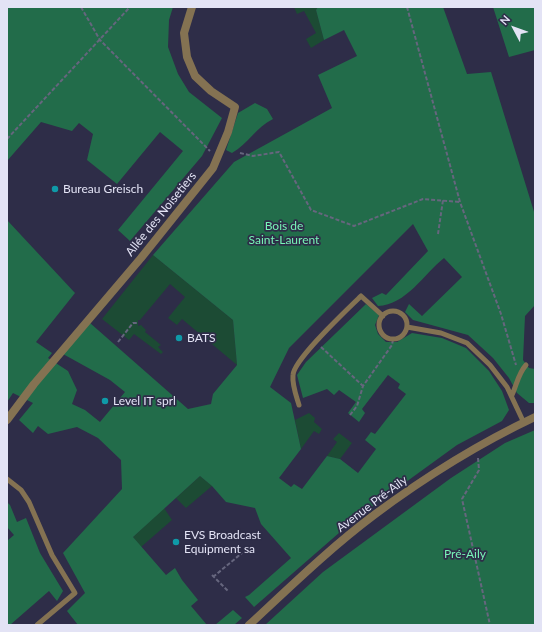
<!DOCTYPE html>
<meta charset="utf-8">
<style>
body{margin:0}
#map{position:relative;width:542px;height:632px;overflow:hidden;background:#2e2d48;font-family:Lato,sans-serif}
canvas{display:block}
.frame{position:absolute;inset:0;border:8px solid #e3e3f5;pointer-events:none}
.north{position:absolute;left:494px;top:8px;width:40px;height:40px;-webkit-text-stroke:3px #2e2d48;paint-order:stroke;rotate:311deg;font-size:11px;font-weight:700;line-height:16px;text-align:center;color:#e3e3f5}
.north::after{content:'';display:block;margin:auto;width:14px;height:18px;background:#e3e3f5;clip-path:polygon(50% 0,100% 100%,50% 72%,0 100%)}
</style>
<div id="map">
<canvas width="542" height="632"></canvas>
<div class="frame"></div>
<div class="north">N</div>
</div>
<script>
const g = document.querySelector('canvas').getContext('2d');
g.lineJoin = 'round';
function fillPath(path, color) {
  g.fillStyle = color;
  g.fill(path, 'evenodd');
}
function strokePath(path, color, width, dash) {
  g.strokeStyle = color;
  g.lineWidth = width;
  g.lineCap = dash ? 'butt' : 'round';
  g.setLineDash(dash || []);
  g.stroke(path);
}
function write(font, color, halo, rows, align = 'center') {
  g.font = font + ' Lato,sans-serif';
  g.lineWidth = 3.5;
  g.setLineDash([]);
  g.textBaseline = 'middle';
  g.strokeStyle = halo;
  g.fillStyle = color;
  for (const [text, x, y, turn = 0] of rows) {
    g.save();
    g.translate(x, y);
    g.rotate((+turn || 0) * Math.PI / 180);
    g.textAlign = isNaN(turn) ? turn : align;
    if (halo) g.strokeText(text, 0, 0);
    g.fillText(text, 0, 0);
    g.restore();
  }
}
fillPath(new Path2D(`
 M294,7H318L316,10L324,40L311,48L306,39L316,33L304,11L297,14Z
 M153,255L233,320L237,365L182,319L177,325L168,318L185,297L170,284L140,320H138V326L141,325L146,330L145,332L161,345L158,347L163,352L161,354L134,334L129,340L102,319Z
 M309,413L315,418L314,422L322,429L319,434L314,431L301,449L295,420Z
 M339,433L352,443L340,459L327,456L337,442L333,439Z
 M200,476L212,486L186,508L176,498Z
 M164,508L172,520L141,547L133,537Z`), '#1c4b34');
fillPath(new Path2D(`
 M7,7H173L169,20L168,47L178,74L189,92L222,118L202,156L130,241L118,230L183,151L160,132L117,184L87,160L93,134L79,123L72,131L41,122L7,161Z
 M318,7H443L467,74L491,72L535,215V305L525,316L523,360L529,368L535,369V403H529L517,393L509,378L493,358L468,335L413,320L405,312L409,304L422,316L462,277L444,258C424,274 406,305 378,306L372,298L382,293L386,295L428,251L413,224L289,348L270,387L291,403L301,449L279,478L291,487L294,484L302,489L327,456L340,459L358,473L376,449L365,440L371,432L375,434L406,394L398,388L400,384L388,375L362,409L365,413L359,422L348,413L356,402L339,390L334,395L327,389L303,398L297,375L306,362L366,304L379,315L375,325L378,334L386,342H397L412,333L442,338L466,348L489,371L502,391L509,410L502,421L457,445L355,519L254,607L245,597L249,595L291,558L261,524L255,508L226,502L212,486L200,476L133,537L166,575L175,568L182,580L198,600L191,606L207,625H78L67,611L85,593L63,553L122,489L121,460L98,438L77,427L48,434L38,426L33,433L19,420L33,403L13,393L7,402V220L75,293L36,342L52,353L48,358L68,371L77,390L72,404L85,410L100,422L125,392L110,380L63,354L90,323L188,409L211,404L213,394L237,365L233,320L153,255L234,162L332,108L318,75L357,56L344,30L324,40L316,10Z
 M493,7H535V50L509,57Z
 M255,103L267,109L273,119C256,127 248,144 232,153L226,150L238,113Z
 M535,430V625H265L323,572L451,478L505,443Z
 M7,502L10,505L17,522L26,518L40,553L63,591L57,601L49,591L10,625H7V541L14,535L7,527Z
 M233,610L242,618L234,625H215Z`), '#226c4a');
strokePath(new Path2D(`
 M81,7L100,40L210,151
 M407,7L460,202L501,314L516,365
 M7,139L130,7
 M240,153L253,156L279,152L311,210L354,226L423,199L460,202
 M438,234L443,200
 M118,342L133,323H138
 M321,347L363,386
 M350,415L357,406L363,386L392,345L393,339
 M478,458L479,470L462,499L490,625
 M212,575L229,592
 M213,577L242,553`), '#66667e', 2, [4, 2]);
strokePath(new Path2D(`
 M379 325a14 14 0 1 1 28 0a14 14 0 1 1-28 0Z
 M407,327L441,333L467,343L490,365L507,387L524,423
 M512,395C517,384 518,374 526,365
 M299,405C296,395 292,385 293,375C294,359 348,309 361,296L383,316
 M7,479L21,490L29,502L52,555L75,593L37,625`), '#847252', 5);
strokePath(new Path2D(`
 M7,420L34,384L141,258L213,168L228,132L235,107L211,91L195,76L187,57L184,33L192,7`), '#847252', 8);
strokePath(new Path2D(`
 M249,625C290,587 330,548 374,515C425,477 478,444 535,417`), '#847252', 8);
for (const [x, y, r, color] of [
 [55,189,4,"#0f9aa8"],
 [179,338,4,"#0f9aa8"],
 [105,401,4,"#0f9aa8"],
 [176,542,4,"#0f9aa8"]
]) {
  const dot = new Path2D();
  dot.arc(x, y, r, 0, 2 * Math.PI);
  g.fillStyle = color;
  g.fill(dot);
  strokePath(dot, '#2e2d48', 1.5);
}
write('12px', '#e3e3f5', '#2e2d48', [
 ["Bureau Greisch",63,189],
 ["BATS",187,338],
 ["Level IT sprl",113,401],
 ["EVS Broadcast",184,535],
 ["Equipment sa",184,549]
], 'left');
write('12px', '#e3e3f5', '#2e2d48', [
 ["Allée des Noisetiers",161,214,-51],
 ["Avenue Pré-Aily",372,504,-37]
]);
write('12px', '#78f5b7', '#2e2d48', [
 ["Bois de",284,226],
 ["Saint-Laurent",284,240],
 ["Pré-Aily",465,554]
]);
</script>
